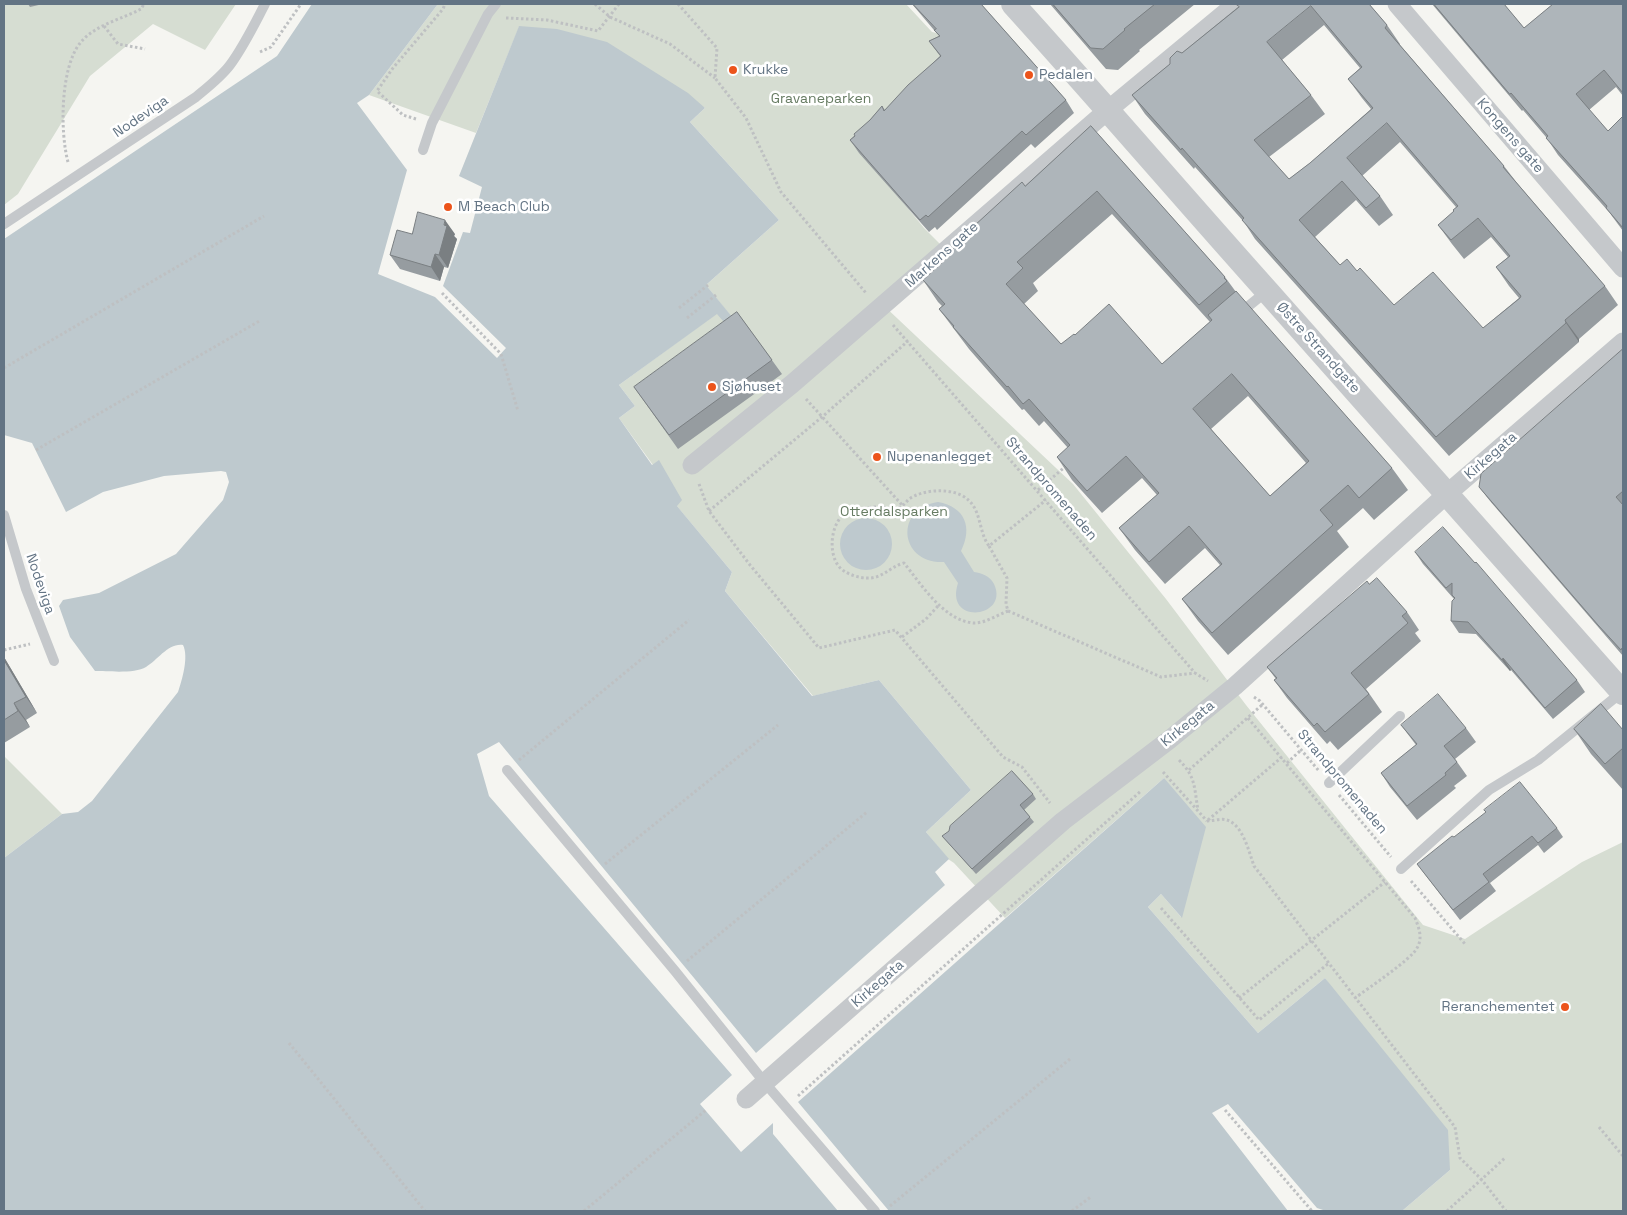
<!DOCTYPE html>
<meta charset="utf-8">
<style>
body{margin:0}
#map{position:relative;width:1627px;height:1215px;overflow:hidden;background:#f5f5f1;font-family:"Space Grotesk",sans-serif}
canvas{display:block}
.frame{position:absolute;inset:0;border:5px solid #637484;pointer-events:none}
</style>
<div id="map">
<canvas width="1627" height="1215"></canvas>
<div class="frame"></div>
</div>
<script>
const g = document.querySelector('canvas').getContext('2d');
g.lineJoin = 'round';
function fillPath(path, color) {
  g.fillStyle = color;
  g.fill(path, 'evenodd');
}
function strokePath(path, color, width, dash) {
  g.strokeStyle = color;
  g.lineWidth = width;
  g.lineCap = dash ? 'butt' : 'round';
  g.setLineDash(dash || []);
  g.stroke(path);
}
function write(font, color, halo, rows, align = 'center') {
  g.font = font + ' "Space Grotesk",sans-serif';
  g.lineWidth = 5;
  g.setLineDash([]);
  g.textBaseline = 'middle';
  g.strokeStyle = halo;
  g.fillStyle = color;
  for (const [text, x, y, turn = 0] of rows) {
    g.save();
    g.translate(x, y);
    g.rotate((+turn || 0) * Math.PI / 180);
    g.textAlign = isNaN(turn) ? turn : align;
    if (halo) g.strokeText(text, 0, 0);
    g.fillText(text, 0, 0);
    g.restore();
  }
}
fillPath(new Path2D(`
 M4,4H236L205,50L153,24L90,76L18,194L4,205Z
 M438,4H906L932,32L967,40L863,153L924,228L945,249L881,303L1073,484L1166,599L1246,705L1423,925L1465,939L1582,862L1623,842V1211H1402L1450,1170L1325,978L1258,1033L1148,907L1161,894L1181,917L1164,778L1005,918L954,863L948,859L926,832L971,790L879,680L813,696L725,591L732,572L676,505L659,461L653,465L619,418L635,406L619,385L717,313L736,323L706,285L779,220L690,122L705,108L519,27L476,133L369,95Z
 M4,756L62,814L4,858Z`), '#d6ddd2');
fillPath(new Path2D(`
 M312,4H438L369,95L357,103L407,170L378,274L435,297L497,358L506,348L443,286L463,232L470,233L482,187L459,176L519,26L557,29L607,42L688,93L705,108L690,122L779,220L706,285L737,323L730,329L717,314L619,385L635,406L619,418L652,465L659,460L682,500L677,506L732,572L725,591L812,696L879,680L971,790L926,832L949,859L935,872L945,885L756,1053L499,742L477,754L489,796L732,1075L700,1104L741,1152L773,1123V1134L838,1211H4V858L62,814L78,812L92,801L178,692C182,680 189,657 183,645C168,643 158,660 146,667C135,674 108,671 95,671L70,637L59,606L63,600L99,593L176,554L223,500L229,482L226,472L221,471L164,476L103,492L66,512L32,443L4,435V239L277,56Z
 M938,502C965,507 973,527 961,551L974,572C982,573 990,576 994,584C1010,618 944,626 958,583L944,562C899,564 894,508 938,502Z
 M840 544a26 26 0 1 1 52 0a26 26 0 1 1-52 0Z
 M1164,778L1206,827L1182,918L1161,894L1148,907L1258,1033L1325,978L1448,1130L1450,1170L1402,1211H1326L1317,1208L1228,1104L1212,1113L1288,1211H889L798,1102Z`), '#bec9ce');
strokePath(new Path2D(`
 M595,4L610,17L670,44L715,78
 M678,4L717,48L715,78L746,118L781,192L866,293
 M506,18L547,20L598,31L619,4
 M104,26L118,44L145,49
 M260,52L271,47L301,4
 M416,119L403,115L377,91L393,68L443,9L445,4
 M68,162C60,133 60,66 81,42C95,25 122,19 141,9L144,4
 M442,293L501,354L518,411
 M679,308L708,285
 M687,318L716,295
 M893,325L1195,673L1208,681
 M4,368L264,216
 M806,399L903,506
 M36,450L261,320
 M699,484L709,511L750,565L819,648L895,630L1003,757L1022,767L1050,803
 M1038,490L1066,466
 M709,511L822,417L908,341
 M989,546L1007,578L1006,604L1008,611C997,615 986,623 974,623C944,621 921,584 904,563C889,567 883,579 866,578C860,578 850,575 844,571C828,561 829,529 842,516C847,511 867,507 874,507C882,507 889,509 897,508C903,507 905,503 909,499C922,490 946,488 961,495C983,506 977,530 989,546L1046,500
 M1008,611L1161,677L1195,673
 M902,637L926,619L938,606
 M4,650L30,644
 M1254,697L1260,701L1319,771
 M1248,718L1415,918C1419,928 1423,938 1417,948C1412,959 1367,989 1355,998
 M519,760L689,620
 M1179,760C1196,777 1194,787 1198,810
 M1287,763L1301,750
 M1189,770L1263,704
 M1163,772L1207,821
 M1339,795L1391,857
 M1208,820L1282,757
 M1207,821C1213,821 1221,818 1227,820C1243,825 1249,852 1254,866L1455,1127L1460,1158L1482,1180L1506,1211
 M605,864L778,725
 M1411,881L1465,944
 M1161,908L1259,1020L1329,963
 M687,961L867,812
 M1239,998L1385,882
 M289,1043L425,1211
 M798,1096L1141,791
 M1225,1110L1312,1211
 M1599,1127L1623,1156
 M890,1206L1070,1059
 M584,1211L706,1110
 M1072,1211L1092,1196
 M1447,1211L1506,1157`), '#bec0c2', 3, [2.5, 2.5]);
strokePath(new Path2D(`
 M423,150L432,123L488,14L496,4
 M4,224L196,97C208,87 221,77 230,65C244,46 254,25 265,4
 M1240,313L1267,291
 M4,515L26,589L54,661
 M507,770L675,971L765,1083L875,1211
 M1329,783L1400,716
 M1401,869L1489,790L1538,760L1622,692`), '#c5c8cb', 10);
strokePath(new Path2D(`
 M1397,4L1623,268
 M692,465L792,384L1108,110L1236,4
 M746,1099L1063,821L1169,740L1235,686L1448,493L1623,342`), '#c5c8cb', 19);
strokePath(new Path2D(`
 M1013,4C1099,99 1182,196 1267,291C1386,425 1505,559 1623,693`), '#c5c8cb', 24);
fillPath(new Path2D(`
 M28,4H43L30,7Z
 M912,4H981L1066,100L1074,113L1035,148L1031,144L937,230L935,227L929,232L859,153L850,140L870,120L882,106L885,110L940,56L929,41L939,36Z
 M1050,4H1195L1139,50L1140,51L1118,70L1106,69Z
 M1369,4L1387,25L1400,44V45L1504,166L1517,183L1605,286L1618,305L1579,339V342L1449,456L1255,239L1244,222L1195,167L1194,169L1145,114L1132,95L1170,64L1182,53L1238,7ZM1324,25L1360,68L1348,79L1362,98L1371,109L1310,163L1289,179L1269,157L1325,114L1311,95L1282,60ZM1400,142L1456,207L1454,212L1438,225L1452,244L1464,259L1491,237L1508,257L1496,267L1509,286L1519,298L1483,328L1394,305L1357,271L1340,265L1315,237L1356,200L1379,226L1393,215L1380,196L1362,176Z
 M1432,4H1504L1524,28L1552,5L1551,4H1623V96L1616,87L1589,110L1608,131L1623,116V231L1609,212L1558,155L1546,137L1523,110L1522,111Z
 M1091,126L1225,277L1236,292L1392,468L1408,490L1374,520L1363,508L1337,531L1349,547L1228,655L1198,621L1182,599L1220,565L1205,548L1165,584L1135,550L1119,528L1157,495L1142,478L1102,513L1072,480L1057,457L1068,448L1044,421L1039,426L1024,409L1022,410L969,349L939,309L942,306L938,302L923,280L947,257L976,228L974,226L1025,186ZM1112,214L1210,322L1162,364L1075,335L1061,344L1024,304L1038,291L1033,283ZM1248,396L1306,463L1270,496L1211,429Z
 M412,234H455L454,236L457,239L448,268L444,267L440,281L400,269L390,255Z
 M737,312L782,374L678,449L634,387Z
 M1623,349V656L1490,501L1479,487Z
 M1415,552L1577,680L1585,692L1553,719L1511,670L1510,671L1476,634L1459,633L1451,621L1454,599L1423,564Z
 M1369,584L1407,612L1419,630L1415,633L1421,641L1366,689L1382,712L1338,750L1330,741L1327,744L1287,698L1274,680L1276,679L1267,667Z
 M4,657L37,713L26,720L30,727L4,743Z
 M1401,725L1466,728L1476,742L1455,759L1467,776L1454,786L1456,788L1417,820L1390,787L1381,773L1416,745Z
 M1574,729L1623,730V790L1591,754Z
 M1033,794L1036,799L1024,810L1034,822L976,874L942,836Z
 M1557,828L1563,837L1544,853L1538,845L1490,883L1496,891L1460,920L1417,864L1454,837Z`), '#969ca0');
fillPath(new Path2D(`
 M445,220L455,234L454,236L457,239L448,268L439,255Z
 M435,254L444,267L440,281L431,267Z
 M1565,320L1579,339V342L1566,323Z
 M4,657L37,713L26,697L4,660Z
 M1503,658L1511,670L1510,671L1502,660Z
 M14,703L26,720L30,727L18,711Z`), '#7a7f82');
const building = new Path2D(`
 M913,4H981L1066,100L1026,135L1022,131L928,217L926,215L920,220L850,140L855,136L854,134L870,120L882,106L884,111L908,85L941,56L929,41L940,36L934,30L936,29Z
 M1053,4H1155L1124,29L1125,30L1103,49L1091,48Z
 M1236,4H1369L1387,25L1385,28L1504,166L1503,167L1605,286L1565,320L1566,323L1436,437L1242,220L1244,218L1182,148L1181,150L1132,95L1170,64V58L1177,51L1182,53L1239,7ZM1311,6L1362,67L1348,79L1373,108L1310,163L1289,179L1254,140L1311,95L1267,42ZM1387,123L1458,206L1453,210L1454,211L1438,225L1451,240L1478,218L1510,256L1496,267L1521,296L1520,298L1483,328L1433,272L1394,305L1360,268L1357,271L1347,259L1340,265L1299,220L1342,181L1366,208L1380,196L1347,158Z
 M1434,4H1504L1524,28L1553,4H1623V93L1604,70L1576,94L1608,131L1623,116V228L1606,208L1607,206L1546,138L1548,136L1511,93L1510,94Z
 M1091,126L1225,277L1224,278L1227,281L1199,305L1097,191L1017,262L1023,268L1006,284L1061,344L1074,334L1075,335L1109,304L1162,364L1212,320L1208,315L1236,291L1392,468L1359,498L1348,485L1320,510L1333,525L1212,633L1182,599L1222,564L1189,526L1149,562L1119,528L1159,493L1126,456L1087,491L1057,457L1070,445L1029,399L1023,404L1008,386L1007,387L953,327L954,326L939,309L945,304L923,280L948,257L946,255L976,228L974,226L1022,182L1025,186ZM1232,374L1309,461L1270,496L1193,409Z
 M418,212L445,220L444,225L447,226L439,255L435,254L431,267L390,255L397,230L412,234Z
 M737,312L772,360L669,435L634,387Z
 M1623,349V491L1616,497L1623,505V650L1622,648L1621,650L1598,625L1479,487L1481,474Z
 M1443,527L1475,563L1476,562L1577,680L1545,708L1503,658L1502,660L1468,622L1451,621L1452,601L1455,598L1452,595V583L1446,588L1415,552Z
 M1377,578L1407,612L1402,616L1408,623L1351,673L1369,694L1325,732L1317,723L1314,726L1274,680L1277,678L1267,667L1367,581L1369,584Z
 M4,660L26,697L14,703L18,711L4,720Z
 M1438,694L1466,728L1444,746L1457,762L1445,773L1446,775L1407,806L1381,773L1417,744L1401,725Z
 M1601,704L1623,730V748L1605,764L1574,729Z
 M1012,771L1033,794L1020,805L1030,817L972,869L942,836L949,831L950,826Z
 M1520,782L1557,828L1538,843L1532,836L1483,874L1489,882L1453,910L1417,864L1452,836L1454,837L1486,812L1484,810Z`);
fillPath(building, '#aeb5ba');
strokePath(building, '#7a7f82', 1);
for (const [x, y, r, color] of [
 [733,70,5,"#ec541b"],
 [1029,75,5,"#ec541b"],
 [448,207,5,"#ec541b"],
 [712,387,5,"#ec541b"],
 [877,457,5,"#ec541b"],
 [1565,1007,5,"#ec541b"]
]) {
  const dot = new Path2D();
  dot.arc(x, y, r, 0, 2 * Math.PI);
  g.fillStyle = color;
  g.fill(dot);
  strokePath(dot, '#fff', 2);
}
write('14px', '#637484', '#fff', [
 ["Krukke",743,70],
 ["Pedalen",1039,75],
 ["M Beach Club",458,207],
 ["Sjøhuset",722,387],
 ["Nupenanlegget",887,457],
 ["Reranchementet",1555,1007,"right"]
], 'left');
write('14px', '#667b62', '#fff', [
 ["Gravaneparken",821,99],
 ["Otterdalsparken",894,512]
]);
write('14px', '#637484', '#fff', [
 ["Nodeviga",141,117,-34],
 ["Kongens gate",1510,136,49],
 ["Markens gate",942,255,-41],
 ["Østre Strandgate",1318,348,48],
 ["Kirkegata",1491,456,-41],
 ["Strandpromenaden",1051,489,49],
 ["Nodeviga",40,584,71],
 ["Kirkegata",1188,724,-39],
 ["Strandpromenaden",1342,782,50],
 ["Kirkegata",878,984,-41]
]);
</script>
